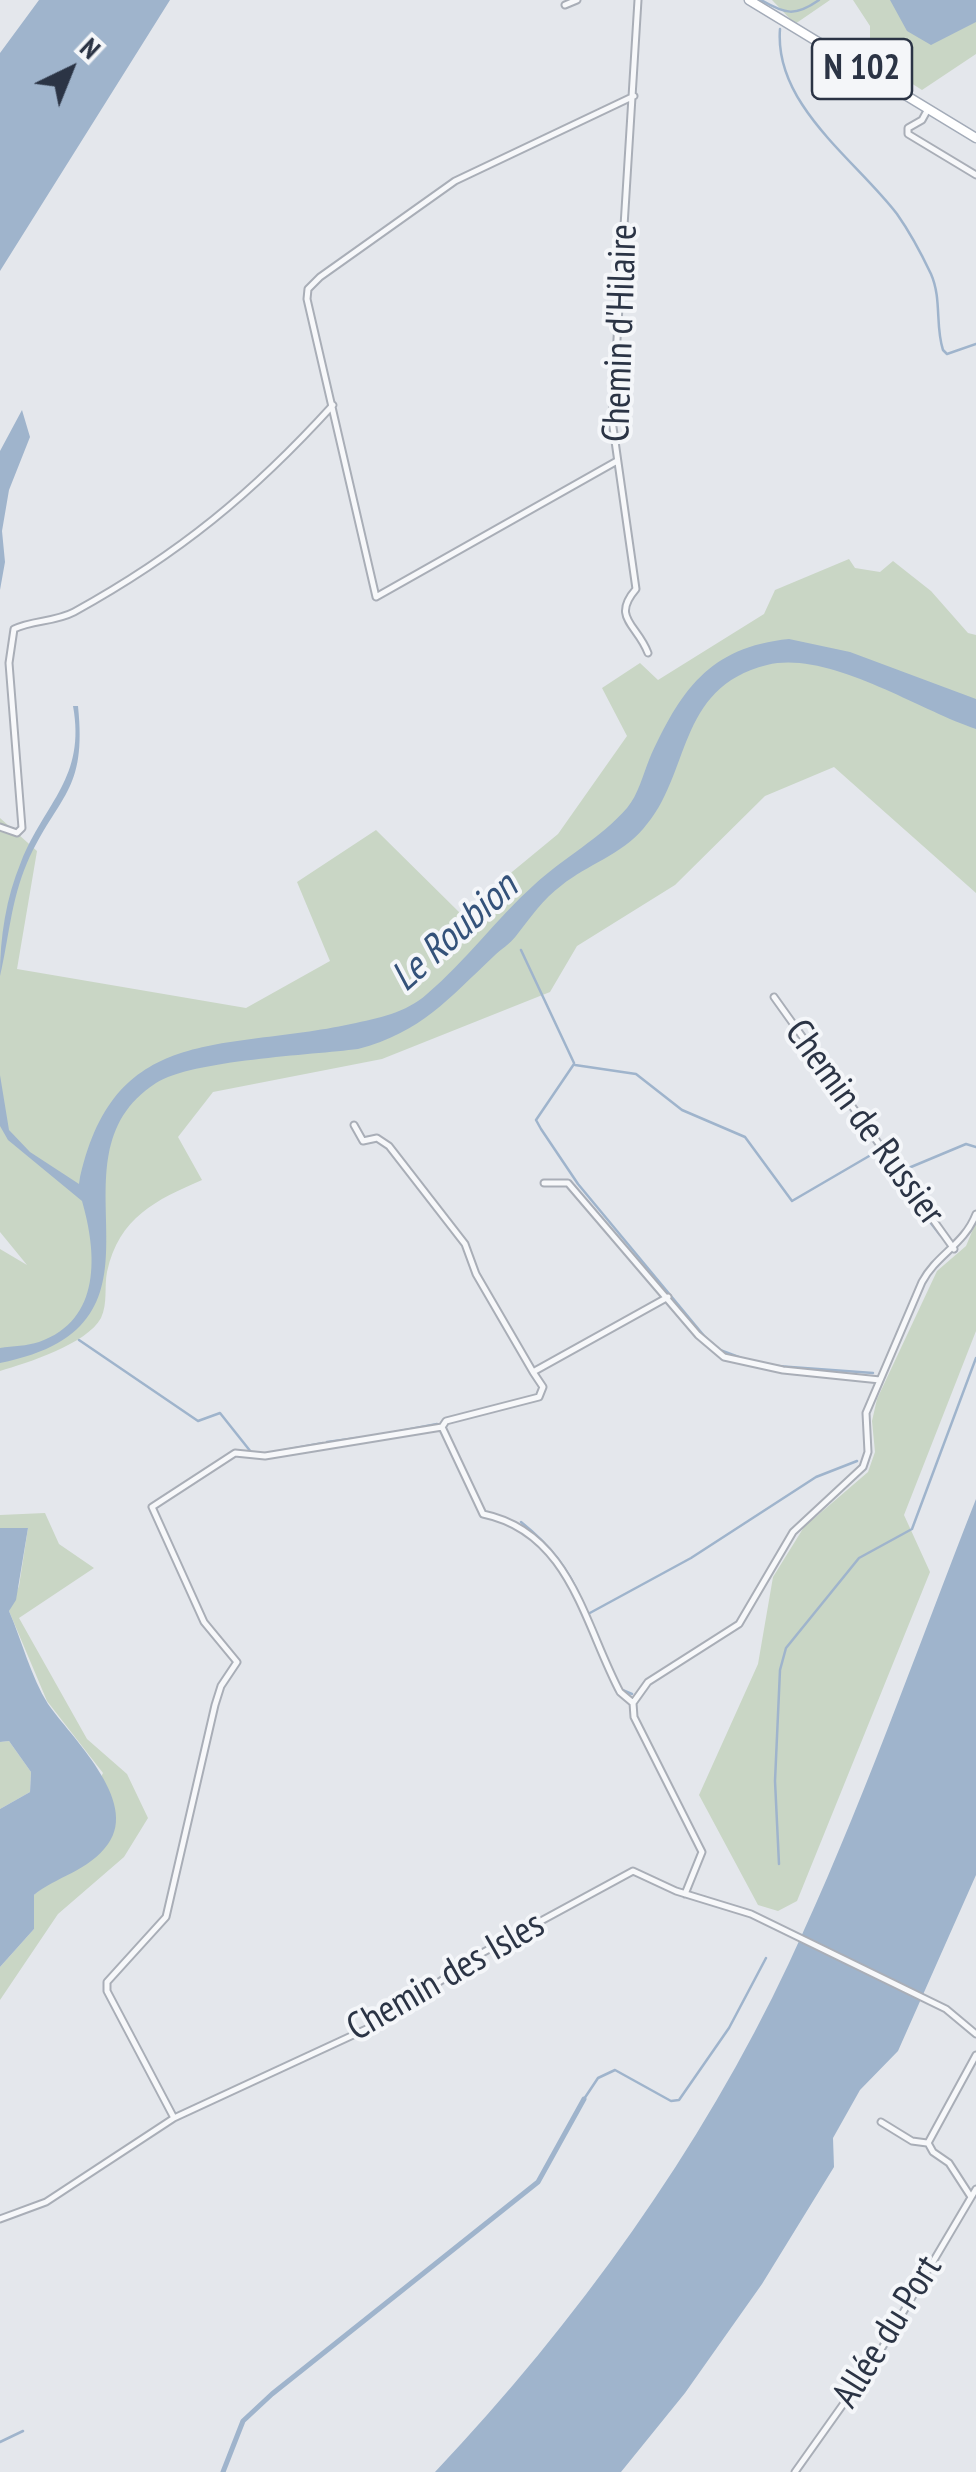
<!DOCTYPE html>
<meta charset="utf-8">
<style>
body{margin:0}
#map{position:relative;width:976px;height:2472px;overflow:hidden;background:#e4e7ec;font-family:"PT Sans Narrow",sans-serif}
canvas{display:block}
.north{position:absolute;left:20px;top:20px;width:100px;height:100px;-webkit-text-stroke:8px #f4f6f9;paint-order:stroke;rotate:43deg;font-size:28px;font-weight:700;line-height:40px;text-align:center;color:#2b3445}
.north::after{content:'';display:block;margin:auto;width:35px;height:45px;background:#2b3445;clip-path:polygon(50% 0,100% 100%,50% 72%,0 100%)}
</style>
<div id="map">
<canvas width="976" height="2472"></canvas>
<div class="north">N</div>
</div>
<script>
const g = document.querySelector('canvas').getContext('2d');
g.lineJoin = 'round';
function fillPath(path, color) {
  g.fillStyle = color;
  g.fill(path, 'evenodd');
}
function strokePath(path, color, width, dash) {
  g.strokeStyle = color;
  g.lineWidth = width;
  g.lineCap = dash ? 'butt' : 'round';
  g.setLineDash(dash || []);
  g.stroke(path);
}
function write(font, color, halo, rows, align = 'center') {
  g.font = font + ' "PT Sans Narrow",sans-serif';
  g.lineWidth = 8;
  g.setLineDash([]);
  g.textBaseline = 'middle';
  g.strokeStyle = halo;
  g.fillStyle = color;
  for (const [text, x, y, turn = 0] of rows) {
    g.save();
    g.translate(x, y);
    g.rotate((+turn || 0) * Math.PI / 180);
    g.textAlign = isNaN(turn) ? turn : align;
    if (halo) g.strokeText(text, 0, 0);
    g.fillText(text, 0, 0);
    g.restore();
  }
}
fillPath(new Path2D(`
 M772,0H830L795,24Z
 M853,0H976V54L922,90L870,57V26Z
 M849,559L855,568L880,572L893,561L931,591L968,633L976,635V893L834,767L765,796L675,885L577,946L550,992L382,1059L213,1092L178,1137L202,1180C156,1200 119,1217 107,1272C104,1287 108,1303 101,1318C87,1344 27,1363 0,1371V1249L27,1265L0,1232V818L37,851L17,969L246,1008L330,961L297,882L376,830L461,914L558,834L627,736L602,688L640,663L658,680L764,614L775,590Z
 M976,1222V1331L904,1515L930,1572L797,1901L778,1911L758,1905L699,1795L758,1664L773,1577L804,1527L868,1472L875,1452L872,1421L877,1399L937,1271L966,1246Z
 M45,1513L59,1544L94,1568L19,1618L87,1739L127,1774L148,1818L124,1857L58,1914L0,2000V1967L34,1929V1895L49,1882L103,1773L47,1701L9,1611L19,1586L28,1528H0V1515Z
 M9,1741L31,1772L30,1792L0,1809V1742Z`), '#c9d6c5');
fillPath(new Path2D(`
 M39,0H170L0,271V53Z
 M890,0H976V22L931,45L907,31Z
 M22,410L30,437L9,490L2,531L5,562L0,590V451Z
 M789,639L850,652L976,699V729C918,710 829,650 767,665C675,688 692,775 643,829C622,854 587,865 562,885C543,899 530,918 516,936C510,944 501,949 494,956C448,999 422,1032 358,1049C312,1055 192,1060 156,1083C37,1160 195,1325 0,1363V1348C13,1346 27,1346 39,1342C102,1320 97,1253 82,1201L8,1140L0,1126V1075L9,1130L30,1152L79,1184C112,1022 222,1052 351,1024C378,1018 406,1013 427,994C466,961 496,919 534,885C563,858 601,838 627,808C638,795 643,775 649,760C680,691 709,647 789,639Z
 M73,706H78C87,793 58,794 27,863C11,900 9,938 0,976C0,937 6,898 21,862C45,802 86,778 73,706Z
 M976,1499V1875L898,2051L860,2090L833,2138L834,2167L762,2284L685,2393L621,2472H435C576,2323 701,2150 789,1963C860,1812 915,1654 976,1499Z
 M0,1528H28L16,1600L9,1611C22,1641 31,1677 48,1704C70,1736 140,1801 108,1844C89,1871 55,1877 34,1895V1929L0,1967V1809L30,1792L31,1772L9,1741L0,1742Z`), '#9fb4cc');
strokePath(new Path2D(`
 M761,0C785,14 795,17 819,0
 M780,29C774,105 856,160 897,214C909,231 922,255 931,274C942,299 935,326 943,350L947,354L976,344
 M521,950L574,1063
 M574,1064L536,1120L541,1129L578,1184L705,1337L720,1350L744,1359
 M575,1065L636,1074L682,1110L745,1137L792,1201L876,1152L940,1235
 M899,1172L966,1144L976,1147
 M79,1340L198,1421L220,1413L251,1452
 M777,1366L873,1373
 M395,1432L437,1424
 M327,1442L357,1438
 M279,1451L323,1443
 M521,1522C551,1546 568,1568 583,1603
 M588,1614L691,1558L816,1477L857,1461
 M620,1689L632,1694
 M779,1864L775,1781L780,1670L786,1648L859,1558L912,1529L976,1358
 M584,2099L598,2078L615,2070L671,2101L679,2100L729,2028L766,1958
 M0,2442L23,2431`), '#9fb4cc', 2.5);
strokePath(new Path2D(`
 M223,2472L243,2421L272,2394L538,2182L584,2099`), '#9fb4cc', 5);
const minor = new Path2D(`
 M638,0L612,420L636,589C611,618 637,624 648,653
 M565,5L577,0
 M928,109L922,120L908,128V134L976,175
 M617,461L376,597L307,299L308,289L320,277L455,181L634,96
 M0,827L17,833L22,828L9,663L14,629C33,620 55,622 74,612C179,554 253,493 333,405
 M774,997L954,1249
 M354,1125L363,1141L377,1138L389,1146L465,1244L476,1274L533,1372
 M544,1183H568L698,1335L724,1357L783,1370L880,1380
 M633,1703L620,1692C584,1624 570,1532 483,1514L442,1427L446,1421L539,1397L543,1387L533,1372L668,1297
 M633,1703L648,1682L739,1624L793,1532L863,1467L868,1452L866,1413L922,1282C937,1254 964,1245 976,1214
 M633,1703L634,1717L702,1852L685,1894
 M174,2118L107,1991V1982L166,1917L215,1705L221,1686L237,1662L204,1622L152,1507L235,1453L265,1456L442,1427
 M881,2122L912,2141L927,2143
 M971,2197L949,2163L933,2152L928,2143L976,2055
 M0,2219L46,2202L174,2118L377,2024L482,1953L633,1871L676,1891L751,1914L946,2009L976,2034
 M795,2472L876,2358L976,2189`);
const major = new Path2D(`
 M749,0L976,138`);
strokePath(minor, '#a9aeb7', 9);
strokePath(major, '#a3abb8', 11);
strokePath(minor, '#f7f8fa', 5);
strokePath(major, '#fff', 8);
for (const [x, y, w] of [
 [862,69,100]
]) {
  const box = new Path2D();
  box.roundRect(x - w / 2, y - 30, w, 60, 8);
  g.fillStyle = '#f4f6f9';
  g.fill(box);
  strokePath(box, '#2b3445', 2.5);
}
write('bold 35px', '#2b3445', null, [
 ["N 102",862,69]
]);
write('38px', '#2b3445', '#f4f6f9', [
 ["Chemin d'Hilaire",621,333,-88],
 ["Chemin de Russier",864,1123,54],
 ["Chemin des Isles",446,1977,-30],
 ["Allée du Port",888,2332,-58]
]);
write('italic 40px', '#34527a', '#f4f6f9', [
 ["Le Roubion",455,933,-42]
]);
</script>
